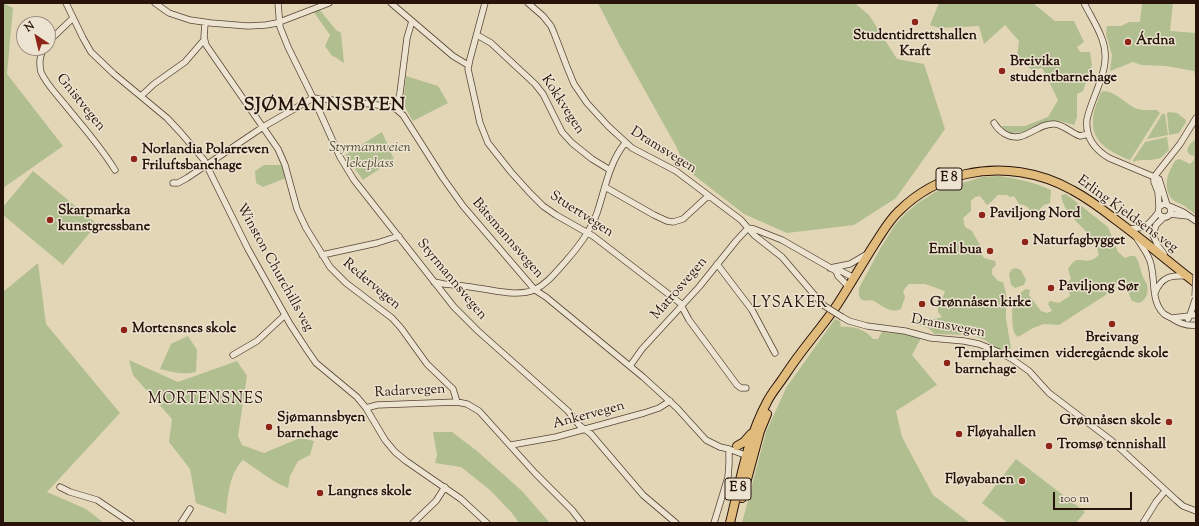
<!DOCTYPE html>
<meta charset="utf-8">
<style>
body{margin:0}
#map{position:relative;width:1199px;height:526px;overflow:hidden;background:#e2d6b6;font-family:"Sorts Mill Goudy",serif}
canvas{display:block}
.frame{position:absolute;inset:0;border:4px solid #28130b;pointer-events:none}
.north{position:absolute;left:16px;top:16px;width:40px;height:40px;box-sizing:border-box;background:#ece4d0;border:1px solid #9e9081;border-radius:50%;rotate:325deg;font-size:11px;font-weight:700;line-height:16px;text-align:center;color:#28130b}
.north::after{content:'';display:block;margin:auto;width:14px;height:18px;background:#8f2418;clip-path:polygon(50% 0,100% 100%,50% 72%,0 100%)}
.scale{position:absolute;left:1053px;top:492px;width:79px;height:18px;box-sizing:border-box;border:2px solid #28130b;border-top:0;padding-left:5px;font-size:12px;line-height:14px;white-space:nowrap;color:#28130b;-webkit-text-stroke:3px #ece4d0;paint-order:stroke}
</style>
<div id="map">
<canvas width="1199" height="526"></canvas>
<div class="frame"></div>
<div class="north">N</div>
<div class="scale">100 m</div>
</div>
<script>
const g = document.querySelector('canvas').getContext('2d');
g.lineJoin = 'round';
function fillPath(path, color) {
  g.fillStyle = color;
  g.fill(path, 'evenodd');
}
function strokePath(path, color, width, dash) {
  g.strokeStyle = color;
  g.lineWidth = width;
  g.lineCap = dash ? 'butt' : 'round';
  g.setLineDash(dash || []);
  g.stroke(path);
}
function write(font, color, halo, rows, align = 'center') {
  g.font = font + ' "Sorts Mill Goudy",serif';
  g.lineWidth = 3;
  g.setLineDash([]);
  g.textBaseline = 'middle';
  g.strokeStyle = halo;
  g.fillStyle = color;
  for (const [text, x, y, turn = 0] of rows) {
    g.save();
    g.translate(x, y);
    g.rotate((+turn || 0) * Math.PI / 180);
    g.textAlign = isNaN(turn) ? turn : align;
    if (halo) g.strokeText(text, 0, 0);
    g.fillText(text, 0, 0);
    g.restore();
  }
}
fillPath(new Path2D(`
 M3,3L13,8L7,74L63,146L3,188Z
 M598,3H856L857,5L869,15L897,59L924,64L945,129L896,198L854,225L787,233L744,214L686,169L676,146L620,46Z
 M939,3H1033L1055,21H1074L1084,42L1077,47L1080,52H1090L1092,65L1083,91L1077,94V117L1074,125L1060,121L1043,125L1026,132L1011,133L1000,126H1025L1048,117L1058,100L1042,68L1032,70L1017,57L1019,41L1005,25L984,44L979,26L939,28L930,25Z
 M1142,3H1173L1170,31L1196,33V82L1194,71L1166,66L1141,65L1133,62L1110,71L1112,55L1106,34L1107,26H1121L1129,22H1140Z
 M319,9L336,30L341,33L344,63L335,57L332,56L325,46L330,35L313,11Z
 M406,76L438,86L448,103L413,121L403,104Z
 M1105,91C1117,93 1125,103 1135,108C1141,111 1150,110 1157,110L1160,113L1130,160C1112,153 1091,143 1093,120C1093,111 1098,101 1101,92Z
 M1169,112L1177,113L1186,120V122L1179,133L1169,135L1167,113Z
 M1162,114H1165L1168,135L1147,139Z
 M382,132L394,159L363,180L345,155Z
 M1167,137L1169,150C1166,152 1164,155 1162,157C1154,162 1142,158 1133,162V160L1145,142Z
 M1196,139V215C1192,212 1188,208 1183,205C1180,203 1175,202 1172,199C1162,187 1168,171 1176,160L1180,159L1190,164L1194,160V156L1189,154L1187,150L1190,144Z
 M264,165H282L286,178L263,187L256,183L255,171Z
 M33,171L97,224L63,265L3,215V207Z
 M999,176C1019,179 1033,182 1051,190L1050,203L1044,205L1040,209L1041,215L1039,218L1033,219L1028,214L1029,208L1024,205L1019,204L1014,196L1010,197L1007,195H998L991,202L987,205L980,196L975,197L971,201V211L963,218L965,227L972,231L981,247L980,252L984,258L995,261L996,265L992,269V274L998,281L1003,282L1006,293V319L1011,348L1009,350L1004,351L994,347L985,340L972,335L935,334L928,328L916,324L917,320L935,319L942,317L938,312V302L942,300L945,291L925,284H909L903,291L905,297L901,309C891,314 881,305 872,300C861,302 858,299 859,288L880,249L895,225L906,213L918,203L937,191L982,177Z
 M1066,194L1108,227L1118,252L1125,258L1130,256H1135C1140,263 1140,269 1143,277C1144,280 1147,282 1147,285C1149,293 1146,300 1139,303L1132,301L1128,292L1124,277L1117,281L1115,289L1059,325L1044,324L1033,328L1018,337C1016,335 1015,335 1014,332C1012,326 1011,306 1014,300C1017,295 1021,292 1026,289L1030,290L1029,295L1041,311L1047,313L1052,311L1048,304L1050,301L1059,303L1070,296L1067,283L1071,279L1068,269C1077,254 1081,263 1091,260C1094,260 1097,256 1099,255C1098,251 1097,247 1095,243C1085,226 1064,216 1061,195Z
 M38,263L46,324L120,413L47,492L86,509L104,523H3V292Z
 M1016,268L1021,270L1026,280L1024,285L1015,288L1011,285L1009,274L1012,269Z
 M835,319L840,321L841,327C853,326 865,329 873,339H878L882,332L901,333L921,338L912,355L937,385L896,411L902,437L933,495L970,523H742L766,432L786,388Z
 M188,336L197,350L196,372C183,375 172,372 160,369L171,344Z
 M129,360L178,382L237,361L247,376L238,436L242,445L264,453L300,438L314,441L310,455L298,461L290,476L288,488L275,482L243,460C229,474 228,496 226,514L196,503L190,469L169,442L172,419L133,375Z
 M433,432H452L477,451L522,491L550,523H519L512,513L490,490L461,467L435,463L437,455Z
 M1016,459L1085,512L1076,523H1008L982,503Z`), '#b1be90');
const minor = new Path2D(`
 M66,3L83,38L91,52L114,74L167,118L181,133L204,160L248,249L290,324L307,350L316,363L357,397L366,408L385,440L395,452L406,461L461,499L487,523
 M155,3L169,13L190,20L211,23L248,26L266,25L277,23L329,3
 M278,3L280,27L288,47L318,108L340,157L354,180L454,307L478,331L568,411L579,425L591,434L643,495L676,523
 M391,3L453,56L468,65
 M485,3L470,59L468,69L480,123L488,143L511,172L530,193L543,206L556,215L593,236L680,303L689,320L737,385L741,388H746
 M528,3L543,16L551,26L554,33L567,67L574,84L587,103L608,126L632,148L676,171L741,220L754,235L782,257L823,305
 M1084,3C1090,15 1098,27 1102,39C1113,67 1093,92 1087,119C1085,136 1094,149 1109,158L1159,179L1167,205L1170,207L1171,211C1170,216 1167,218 1162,217L1158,213L1159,207L1164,204L1167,205
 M412,21L407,38L400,93L396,109L403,115L443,178L463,206L535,290L546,297L643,377L677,408L706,440L720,447L729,449L745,455H748
 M205,23L204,37L206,45L278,149L285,165L297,209L306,228L330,267L346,283L392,318L401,328L427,364L453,389L457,402
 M477,35L491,43L535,84L543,94L562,132L572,143L592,159L610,170
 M48,42L73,18
 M44,48C40,55 39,64 41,72C46,84 58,96 66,106C83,127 101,147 115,170
 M141,96L154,84L185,62L204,40
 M994,123C997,128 1000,131 1005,134C1024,145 1037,122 1055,124C1064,125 1071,133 1080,136L1088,134
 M173,183H178L187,178L263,127L313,98L370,104L391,107L396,109
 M605,187L654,215L667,221L673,222L683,219L708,196
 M1169,206L1183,212L1196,221
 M1159,207L1158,192L1154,182V177L1180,144L1196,118
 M1170,214L1188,216
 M1164,217L1156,225L1153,235L1158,246L1164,254
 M748,228L754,229L782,240L836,271L838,276L848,286
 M1128,229C1146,228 1147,227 1158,213
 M1136,237C1141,245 1147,252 1150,261C1156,278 1150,301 1164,314C1167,316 1170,317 1173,319C1179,323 1188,326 1196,325
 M322,255L377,243L399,236
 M717,264L752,310L775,353
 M830,268L850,264L867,254
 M836,271H841L854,278
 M434,282L444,284C455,285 466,286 477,288C494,290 517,297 534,290C547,284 556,272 566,261C578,247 590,232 597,213C605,189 609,163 625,143
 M1155,293C1161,277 1171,275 1186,276
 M1190,315L1195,300
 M842,317L849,321L867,326L905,331L931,338L964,341L979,344L999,352L1012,359L1029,371L1049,393L1112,441L1176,500L1183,506L1196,511
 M1172,318L1189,316
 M1188,319L1190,315H1196
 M233,355L257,341L285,315
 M630,366L642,349L699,287L736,241L748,228
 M366,408L377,405L457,402L467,404L479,411L535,473L572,510L582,523
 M511,445L556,437L644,413L659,408L670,401
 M60,487L70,492L97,500L131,523
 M181,523L190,509
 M413,523L436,501L445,487
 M714,523L728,477L729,464V449
 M1143,523L1156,502L1165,491`);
const highway = new Path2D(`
 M737,446L744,442L751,434
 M742,498L760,431L767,414
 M730,523C740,482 747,439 767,402C771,394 776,388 781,381C786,374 791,366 797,358C810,340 825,323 837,305C850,285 862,264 874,245C882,233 889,220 899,211C918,192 941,180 966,174C1002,166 1040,172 1072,190C1087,198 1102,209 1116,220C1143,240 1169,262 1196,283`);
strokePath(minor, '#564436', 7);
strokePath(highway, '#28130b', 10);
strokePath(minor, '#ece4d0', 5.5);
strokePath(highway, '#e1bb7b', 8);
const minorBridge = new Path2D(`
 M1195,296L1196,276
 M823,305L842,317`);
strokePath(minorBridge, '#564436', 7, []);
strokePath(minorBridge, '#ece4d0', 5.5);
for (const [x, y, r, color] of [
 [915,22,4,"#8f2418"],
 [1128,42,4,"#8f2418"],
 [1002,71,4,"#8f2418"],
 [134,159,4,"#8f2418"],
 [982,215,4,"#8f2418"],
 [50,220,4,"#8f2418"],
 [1025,242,4,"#8f2418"],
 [990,251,4,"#8f2418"],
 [1051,288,4,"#8f2418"],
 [922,304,4,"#8f2418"],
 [1112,324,4,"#8f2418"],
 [124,330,4,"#8f2418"],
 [947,363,4,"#8f2418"],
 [1169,422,4,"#8f2418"],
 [269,427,4,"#8f2418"],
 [959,434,4,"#8f2418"],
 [1049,446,4,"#8f2418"],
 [1022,481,4,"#8f2418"],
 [320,493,4,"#8f2418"]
]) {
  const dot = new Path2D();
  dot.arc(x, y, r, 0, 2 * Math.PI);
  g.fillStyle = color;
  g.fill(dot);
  strokePath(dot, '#ece4d0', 1.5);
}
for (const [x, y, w] of [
 [949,179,26],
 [738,489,26]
]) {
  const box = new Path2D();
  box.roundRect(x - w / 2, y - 11, w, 22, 3);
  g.fillStyle = '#ece4d0';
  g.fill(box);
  strokePath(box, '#28130b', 1);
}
write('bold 13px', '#28130b', null, [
 ["E 8",949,179],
 ["E 8",738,489]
]);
write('bold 14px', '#28130b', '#ece4d0', [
 ["Studentidrettshallen",915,37,"center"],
 ["Kraft",915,53,"center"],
 ["Árdna",1136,42],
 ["Breivika",1010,63],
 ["studentbarnehage",1010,79],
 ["Norlandia Polarreven",142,151],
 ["Friluftsbanehage",142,167],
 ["Skarpmarka",58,212],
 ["kunstgressbane",58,228],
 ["Paviljong Nord",990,215],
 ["Naturfagbygget",1033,242],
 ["Emil bua",982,251,"right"],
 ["Paviljong Sør",1059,288],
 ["Grønnåsen kirke",930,304],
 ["Mortensnes skole",132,330],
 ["Breivang",1112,339,"center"],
 ["videregående skole",1112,355,"center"],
 ["Templarheimen",955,355],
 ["barnehage",955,371],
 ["Sjømannsbyen",277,419],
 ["barnehage",277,435],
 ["Grønnåsen skole",1161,422,"right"],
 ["Fløyahallen",967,434],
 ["Tromsø tennishall",1057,446],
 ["Fløyabanen",1014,481,"right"],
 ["Langnes skole",328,493]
], 'left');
write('14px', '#28130b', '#ece4d0', [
 ["Gnistvegen",80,103,51],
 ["Kokkvegen",562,105,57],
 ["Dramsvegen",663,151,32],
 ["Stuertvegen",581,215,33],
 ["Erling Kjeldsens veg",1127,215,36],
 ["Båtsmannsvegen",507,239,49],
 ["Winston Churchills veg",274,268,61],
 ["Styrmannsvegen",451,280,50],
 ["Redervegen",371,285,40],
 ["Matrosvegen",680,289,-49],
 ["Dramsvegen",948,327,11],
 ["Radarvegen",410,392,-3],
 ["Ankervegen",589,416,-15]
]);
write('italic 14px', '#514633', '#ece4d0', [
 ["Styrmannveien",370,149],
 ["lekeplass",370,165]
]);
g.letterSpacing = '1px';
write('15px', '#28130b', '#ece4d0', [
 ["LYSAKER",790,304],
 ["MORTENSNES",206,400]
]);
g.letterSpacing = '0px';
g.letterSpacing = '1px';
write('bold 18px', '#28130b', '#ece4d0', [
 ["SJØMANNSBYEN",325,107]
]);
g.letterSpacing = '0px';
</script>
